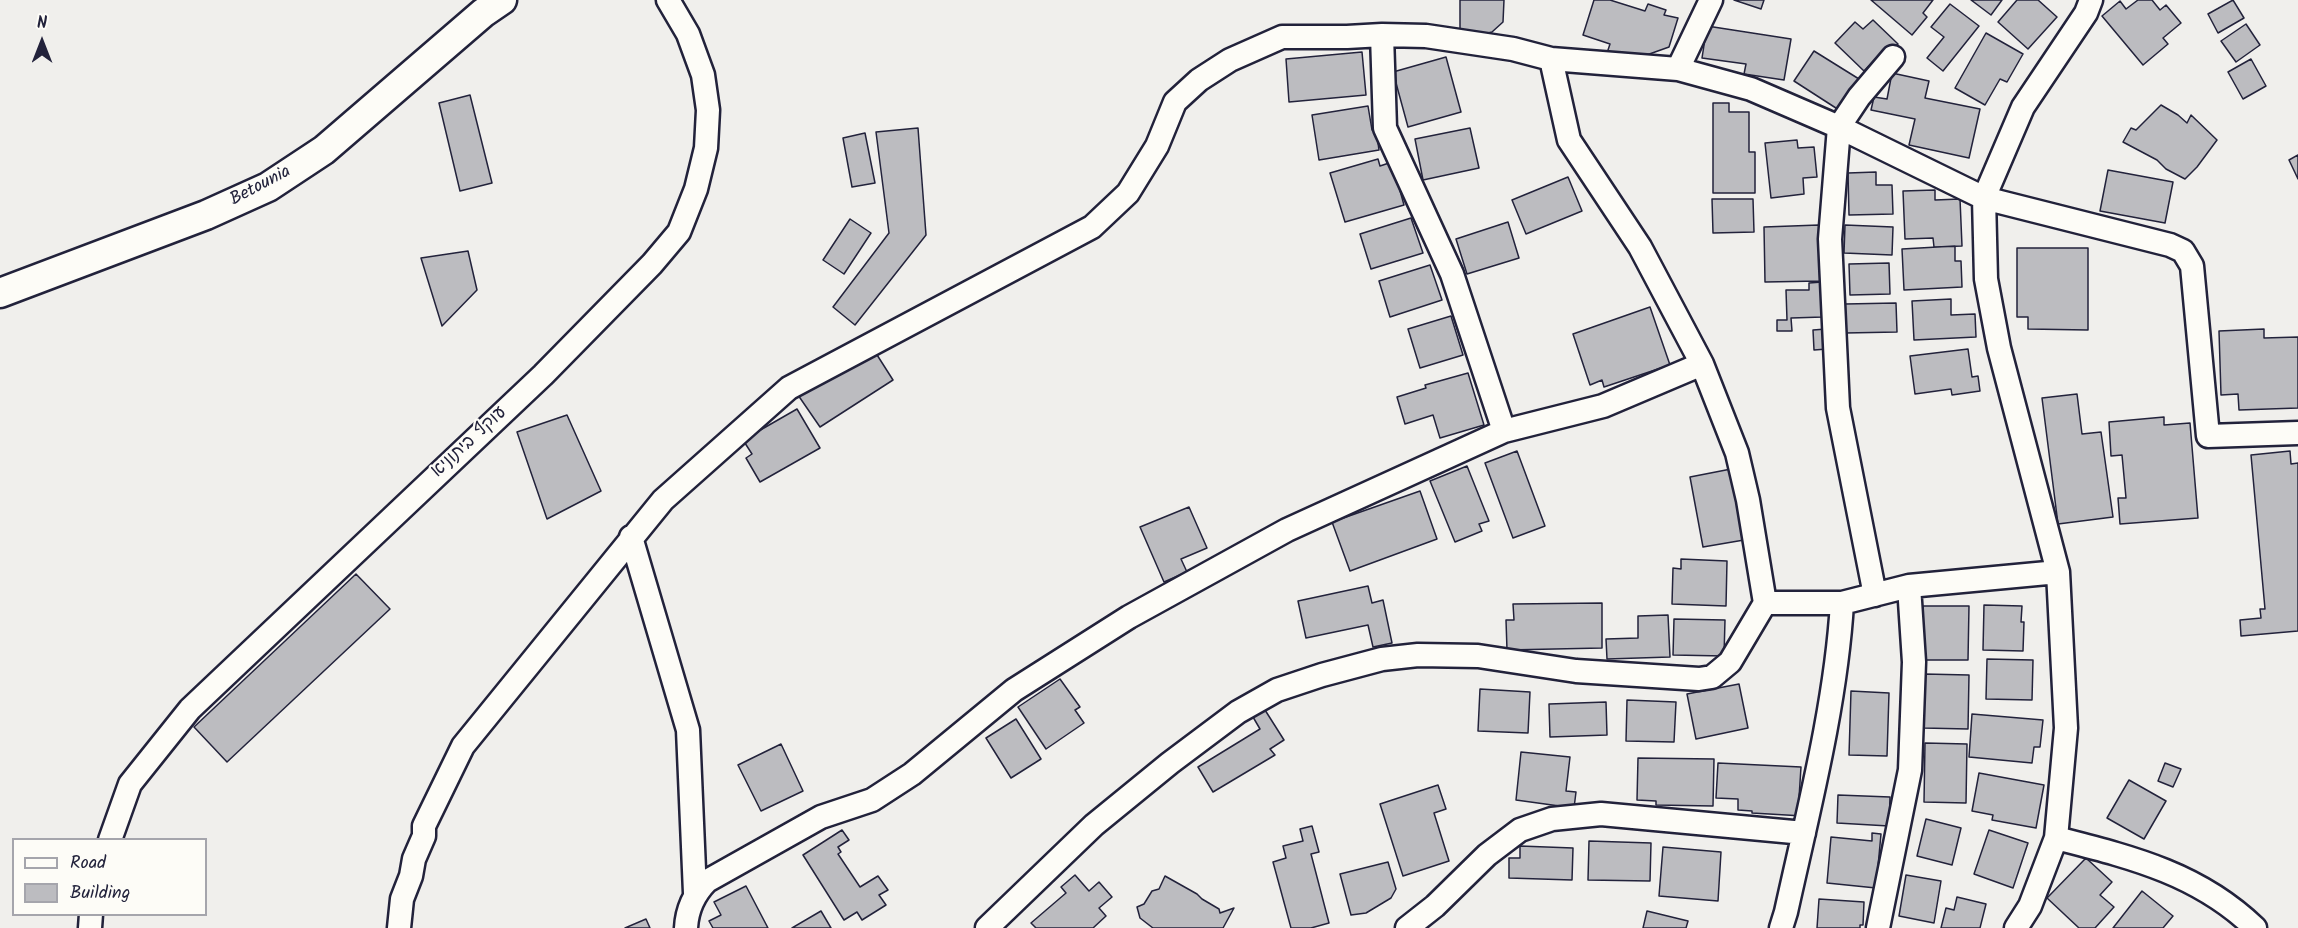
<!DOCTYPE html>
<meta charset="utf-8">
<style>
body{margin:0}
#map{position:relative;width:2298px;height:928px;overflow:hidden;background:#f0efec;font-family:Kalam,sans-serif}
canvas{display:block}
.legend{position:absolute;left:12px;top:838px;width:195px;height:78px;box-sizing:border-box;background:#fdfcf7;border:2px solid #a5a5ac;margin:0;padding:8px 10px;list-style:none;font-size:18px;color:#22223b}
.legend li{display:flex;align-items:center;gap:12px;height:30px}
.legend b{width:30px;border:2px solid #a5a5ac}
.north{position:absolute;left:12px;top:12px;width:60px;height:60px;-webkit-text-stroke:4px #fdfcf7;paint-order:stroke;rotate:0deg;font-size:16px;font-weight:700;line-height:24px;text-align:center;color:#22223b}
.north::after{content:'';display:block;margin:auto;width:21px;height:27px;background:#22223b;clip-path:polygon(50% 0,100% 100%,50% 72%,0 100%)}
</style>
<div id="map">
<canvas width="2298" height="928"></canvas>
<ul class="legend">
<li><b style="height:8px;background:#fdfcf7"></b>Road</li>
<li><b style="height:16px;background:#bcbcc0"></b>Building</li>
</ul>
<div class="north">N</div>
</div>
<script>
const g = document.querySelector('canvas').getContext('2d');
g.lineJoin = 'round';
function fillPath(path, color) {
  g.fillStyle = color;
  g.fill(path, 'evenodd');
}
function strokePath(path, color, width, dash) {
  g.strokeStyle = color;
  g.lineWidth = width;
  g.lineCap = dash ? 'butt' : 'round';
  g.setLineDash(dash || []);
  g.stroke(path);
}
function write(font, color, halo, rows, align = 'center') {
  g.font = font + ' Kalam,"Playpen Sans Hebrew",sans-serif';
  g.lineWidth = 4.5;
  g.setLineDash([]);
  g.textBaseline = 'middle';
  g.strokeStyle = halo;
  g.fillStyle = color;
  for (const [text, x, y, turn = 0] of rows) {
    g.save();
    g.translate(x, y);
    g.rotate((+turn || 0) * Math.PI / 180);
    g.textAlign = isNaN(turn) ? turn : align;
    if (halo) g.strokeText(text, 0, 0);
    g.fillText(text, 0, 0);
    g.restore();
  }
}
const building = new Path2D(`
 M1460,0H1504L1503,22L1492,32L1480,35L1460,34Z
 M1594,0H1610L1645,11L1648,4L1666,10L1664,15L1678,18L1669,47L1641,57L1607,53L1610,44L1583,35Z
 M1734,0H1764L1761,9Z
 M1871,0H1933L1923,13L1927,17L1912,35Z
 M1971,0H2002L1991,15Z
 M2017,0H2038L2057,17L2028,49L1998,22Z
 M2138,0H2152L2160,10L2166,5L2181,23L2163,38L2168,44L2143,65L2102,16L2120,1L2126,9Z
 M2233,0L2244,18L2218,33L2208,14Z
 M1950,4L1979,26L1943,71L1927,58L1944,37L1931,27Z
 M1873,20L1898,44L1885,57L1881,53L1864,71L1835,43L1855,22L1863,29Z
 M2246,24L2260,45L2236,62L2221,41Z
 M1707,26L1791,39L1784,80L1744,74L1746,64L1702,58Z
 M1986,33L2023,54L2007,82L2000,79L1985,105L1955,88Z
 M1814,51L1859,79L1839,110L1794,81Z
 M1362,52L1366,95L1289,102L1286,59Z
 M1446,57L1461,112L1408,127L1393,72Z
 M2251,59L2266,86L2243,99L2228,72Z
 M1892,73L1929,81L1925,98L1980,109L1969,158L1909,145L1915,119L1871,110L1874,97L1887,99Z
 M470,95L492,183L460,191L439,103Z
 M1713,103H1729V112H1749V152H1755V193H1713Z
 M2161,105L2178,115L2187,123L2191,115L2217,140L2197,167L2185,179L2166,169L2157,160L2123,142L2131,128L2136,130Z
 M1368,106L1372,130L1376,129L1379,150L1319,160L1312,115Z
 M918,128L926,235L855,325L833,307L889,233L876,132Z
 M1470,128L1479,168L1423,180L1415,139Z
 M865,133L875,183L852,187L843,138Z
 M1797,140L1798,148L1814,147L1817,177L1803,178L1804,194L1771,198L1765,143Z
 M2298,155V179L2289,160Z
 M1378,159L1380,166L1392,162L1404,205L1345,222L1330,173Z
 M2108,170L2173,182L2165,223L2100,211Z
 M1876,172V185H1892L1893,214L1849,215L1848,173Z
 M1568,177L1582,211L1526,234L1512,200Z
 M1935,190V200L1960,199L1962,246L1934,247L1933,238L1905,239L1903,191Z
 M1712,199H1753L1754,232L1713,233Z
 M1411,218L1423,253L1371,269L1360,234Z
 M850,219L871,233L844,274L823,260Z
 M1508,222L1519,258L1467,274L1456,239Z
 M1819,225L1820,281L1765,282L1764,227Z
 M1845,225L1893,227L1892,255L1844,253Z
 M1955,246V261H1961L1962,287L1904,290L1902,249Z
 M2017,248H2088V330L2028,329V317H2017Z
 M468,251L477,290L442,326L421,258Z
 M1889,263L1890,294L1850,295L1849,264Z
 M1430,265L1442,300L1390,317L1379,281Z
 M1822,282L1823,317L1791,318L1792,331H1777V320H1787L1786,290H1809V283Z
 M1951,299V315L1975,314L1976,337L1914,340L1912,301Z
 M1896,303L1897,332L1845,333V304Z
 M1650,307L1670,365L1604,387L1602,380L1590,385L1573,334Z
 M1451,316L1463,355L1420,368L1408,329Z
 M1826,329L1827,349L1814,350L1813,330Z
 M2264,329V338L2298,337V408L2239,410L2238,394L2221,395L2219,331Z
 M872,347L893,380L820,427L798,395Z
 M1968,349L1972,377L1978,376L1980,391L1952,395L1951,389L1915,394L1910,356Z
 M1468,373L1484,425L1440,438L1433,415L1405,424L1397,397L1426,388L1425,385Z
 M2077,394L2082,434L2101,432L2113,517L2058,524L2042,398Z
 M797,409L820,448L760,482L746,458L752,454L743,440Z
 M567,415L601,491L547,519L517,432Z
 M2164,417V425L2190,423L2198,518L2120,524L2118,498H2126L2122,455L2111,456L2109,422Z
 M1517,451L1545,526L1513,538L1485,463Z
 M2290,451L2291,464L2298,463V631L2241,636L2240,620L2261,618L2260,609H2265L2251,455Z
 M1467,466L1489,521L1479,524L1482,531L1455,542L1430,481Z
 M1731,469L1744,540L1703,547L1690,477Z
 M1420,491L1437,539L1350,571L1332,522Z
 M1189,507L1207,548L1181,559L1187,572L1164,582L1140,527Z
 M1681,559L1727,561L1726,606L1672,604L1673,568L1681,569Z
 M356,574L390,609L227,762L194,727Z
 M1368,586L1372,603L1383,600L1392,643L1373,647L1368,625L1306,638L1298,601Z
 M1602,603V648L1507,650L1506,620H1514L1513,604Z
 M1984,605L2022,606L2021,622H2024L2023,651L1983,650Z
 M1923,606H1969L1968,660H1922Z
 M1668,615L1670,657L1607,659L1606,639L1638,638V616Z
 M1674,619L1725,620L1724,656L1673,655Z
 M1987,659L2033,660L2032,700L1986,699Z
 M1924,674L1969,675L1968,729L1923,728Z
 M1060,679L1080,707L1075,710L1084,723L1046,749L1018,707Z
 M1739,684L1748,728L1696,739L1687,694Z
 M1480,689L1530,692L1528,733L1478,731Z
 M1851,691L1889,693L1887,756L1849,755Z
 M1627,700L1676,702L1674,742L1626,741Z
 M1606,702L1607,735L1550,737L1549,704Z
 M1265,710L1284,740L1270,749L1275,755L1213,792L1198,767L1260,729L1253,717Z
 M1972,714L2043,720L2040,747H2034L2032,763L1969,757Z
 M1016,719L1041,759L1011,778L986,738Z
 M1925,743L1967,744L1966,803L1924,802Z
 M781,744L803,791L761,811L738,765Z
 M1521,752L1570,757L1566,791L1576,792L1574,808L1516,800Z
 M1638,758L1714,759L1713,806L1656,805V801L1637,800Z
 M1718,763L1801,767L1799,798L1804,799L1803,816L1752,813V811L1738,810V799L1716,798Z
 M2165,763L2181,769L2173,787L2158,781Z
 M1979,773L2044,785L2036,828L1992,820L1993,815L1972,811Z
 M2129,780L2166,801L2144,839L2107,818Z
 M1438,785L1446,809L1434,813L1449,861L1403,876L1380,804Z
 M1838,795L1890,797L1889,826L1837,823Z
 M1926,819L1961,828L1952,865L1917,856Z
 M1312,826L1319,852L1311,854L1329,923L1311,928H1291L1273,862L1286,858L1283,846L1303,841L1300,829Z
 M842,830L849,840L838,847L841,852L838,854L860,887L878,876L888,890L879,895L886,905L862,920L857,912L844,920L803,855Z
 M1989,830L2028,843L2013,888L1974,874Z
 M1872,833L1881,834L1876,888L1827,883L1831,837L1872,841Z
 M1589,841L1651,843L1650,881L1588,880Z
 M1520,846L1573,848L1572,880L1509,878V858H1520Z
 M1663,847L1721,852L1718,901L1659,896Z
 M2086,858L2112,882L2100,895L2114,907L2095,928H2079L2047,898Z
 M1388,862L1396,889L1391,898L1366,913L1351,915L1340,874Z
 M1075,875L1089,891L1099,882L1112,897L1099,908L1106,916L1093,928H1036L1031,923L1066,893L1061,887Z
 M1906,875L1941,881L1934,923L1899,916Z
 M1165,876L1197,894L1202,899L1219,909L1220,913L1234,908L1223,928H1153L1140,918L1137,907L1144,904L1152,891L1159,889Z
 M746,886L768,928H713L709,921L721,915L714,902Z
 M2142,891L2173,916L2163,928H2113Z
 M1957,897L1986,904L1980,928H1941L1946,908L1954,910Z
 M1819,899L1864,902L1863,925H1860V928H1817Z
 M821,911L831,928H792Z
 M1647,911L1688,921L1686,928H1643Z
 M646,919L650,928H625Z`);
fillPath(building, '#bcbcc0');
strokePath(building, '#22223b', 1.5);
const minor = new Path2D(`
 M1382,35L1385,128L1452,274L1504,431
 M1551,59L1569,140L1640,247L1702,364L1737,453L1748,500L1765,603
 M1678,69L1711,0
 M631,537L688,730L695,893
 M1875,595L1838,408L1830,239L1839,127L1859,97L1893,57
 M2056,838C2130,857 2198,873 2255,928
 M110,840L130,784L190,709L543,375L652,264L679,232L696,189L706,148L708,110L703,75L688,34L668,0
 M90,928L91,914
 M399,928L402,899L411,876L414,859L424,836V826L463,746L663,500L789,388L1092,227L1128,193L1157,146L1175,102L1199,80L1230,60L1282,37H1347L1382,35L1426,36L1513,49L1551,59L1678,69L1751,89L1839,127L1984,198L2170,245L2183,251L2192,266L2208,436L2298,433
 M686,928C687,909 694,894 707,881L821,817L872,800L912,774L1014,690L1129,617L1287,530L1504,431L1603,406L1702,364
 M987,928L1094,825L1170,763L1238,712L1277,690L1322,675L1382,659L1418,655L1478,656L1576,671L1699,679L1712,677L1730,662L1765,603H1842L1909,586L2058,572
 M1407,928L1435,906L1487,855L1520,830L1552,819L1601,814L1804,833
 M1781,928L1786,912C1808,812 1836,705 1842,603
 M1878,928L1910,770L1914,662L1909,586
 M2016,928L2030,906L2056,838L2066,728L2058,572L1999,348L1986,279L1984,198L2023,107L2086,13L2091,0`);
const major = new Path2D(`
 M0,293L206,215L268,187L324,150L483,13L502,0`);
strokePath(minor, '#22223b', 27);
strokePath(major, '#22223b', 33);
strokePath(minor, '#fdfcf7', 22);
strokePath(major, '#fdfcf7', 28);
write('18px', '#22223b', '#fdfcf7', [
 ["Betounia",261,187,-28],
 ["עוקף ביתוניא",470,443,-43]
]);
</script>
